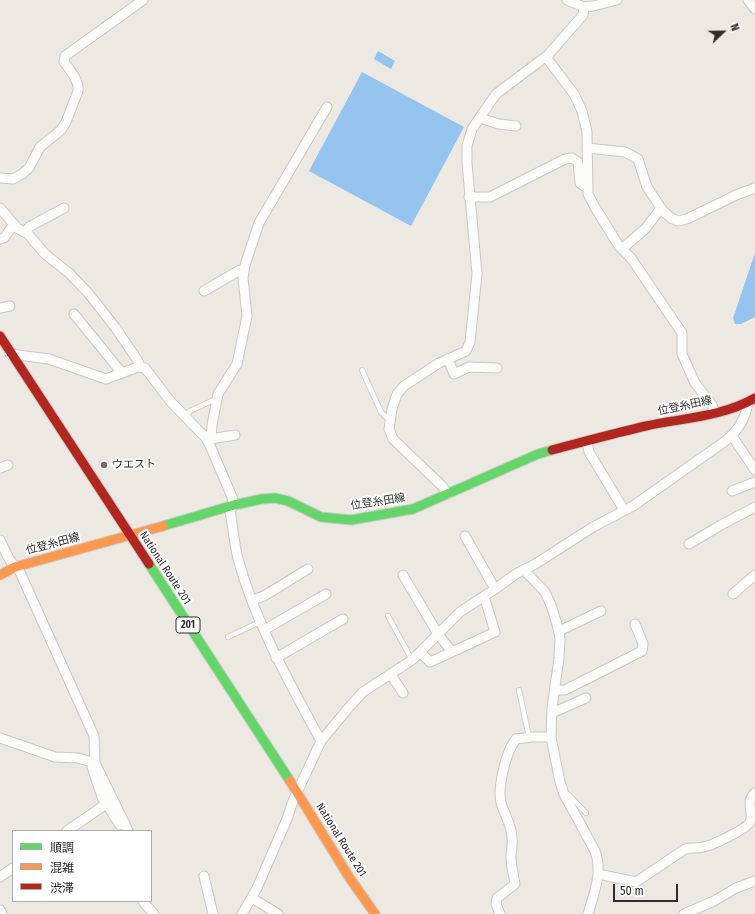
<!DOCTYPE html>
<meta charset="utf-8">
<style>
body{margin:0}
#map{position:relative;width:755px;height:914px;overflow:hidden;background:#ece9e2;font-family:"Fira Sans Condensed","Noto Sans JP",sans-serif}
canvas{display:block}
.legend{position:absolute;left:12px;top:830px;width:140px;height:72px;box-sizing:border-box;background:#fff;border:1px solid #ababab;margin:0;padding:5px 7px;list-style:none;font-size:12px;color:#2d2d2d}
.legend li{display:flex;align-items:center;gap:8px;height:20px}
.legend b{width:20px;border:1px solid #ababab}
.north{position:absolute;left:703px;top:12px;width:40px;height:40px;-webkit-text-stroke:3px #fff;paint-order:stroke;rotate:68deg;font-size:11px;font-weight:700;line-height:16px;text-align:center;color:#2d2d2d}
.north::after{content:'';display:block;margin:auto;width:14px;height:18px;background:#2d2d2d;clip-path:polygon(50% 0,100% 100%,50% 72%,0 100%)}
.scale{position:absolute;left:613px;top:884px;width:65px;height:18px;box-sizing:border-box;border:2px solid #2d2d2d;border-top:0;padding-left:5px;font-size:12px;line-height:14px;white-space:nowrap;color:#2d2d2d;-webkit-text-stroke:3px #fff;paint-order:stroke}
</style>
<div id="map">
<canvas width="755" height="914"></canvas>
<ul class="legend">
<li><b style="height:5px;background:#63d668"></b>順調</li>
<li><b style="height:5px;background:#ff974d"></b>混雑</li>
<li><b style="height:5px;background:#b3261e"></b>渋滞</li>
</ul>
<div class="north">N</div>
<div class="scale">50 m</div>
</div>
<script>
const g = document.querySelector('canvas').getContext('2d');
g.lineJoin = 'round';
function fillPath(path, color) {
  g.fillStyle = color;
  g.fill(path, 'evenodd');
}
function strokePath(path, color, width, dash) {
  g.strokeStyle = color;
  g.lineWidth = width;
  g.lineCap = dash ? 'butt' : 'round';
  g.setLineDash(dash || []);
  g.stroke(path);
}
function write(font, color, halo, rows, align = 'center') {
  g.font = font + ' "Fira Sans Condensed","Noto Sans JP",sans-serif';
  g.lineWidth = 4;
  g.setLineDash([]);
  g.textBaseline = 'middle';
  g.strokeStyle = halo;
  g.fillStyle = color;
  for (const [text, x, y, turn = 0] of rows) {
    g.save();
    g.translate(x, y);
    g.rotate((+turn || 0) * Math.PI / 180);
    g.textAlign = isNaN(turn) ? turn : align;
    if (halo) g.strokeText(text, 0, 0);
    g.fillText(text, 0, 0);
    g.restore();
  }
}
fillPath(new Path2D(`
 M378,51L395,61L391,69L374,59Z
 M362,72L464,127L411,226L309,171Z
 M755,253V317L741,324H735L733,318Z`), '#95c5ee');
const lane = new Path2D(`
 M362,370L381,412L390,421
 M185,417L190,411L216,399
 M388,616L412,660
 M228,637L260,622
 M519,690L529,737
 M565,794H568L586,813`);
const street = new Path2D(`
 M567,0L584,7L593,6L617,0
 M748,0L755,9
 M546,57L574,94L582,111L587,132L588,194L596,209L619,246L631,258L682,333V354L695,383L712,405L715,413
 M480,118L499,124L516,126
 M587,148L625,152L638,159L647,187L663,211L671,218L678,221L687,219L736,195L755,188
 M0,178L13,179L22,174L29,168L40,147L61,130L66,122L78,91C79,80 70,70 64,62L65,56L143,0
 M469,197H490L565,159L572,158L578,162L580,183L587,188
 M0,208L17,228L28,234L45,254L69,273L89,294L115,327L138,361L140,367
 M25,232L29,227L64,208
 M0,239L4,238L14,224
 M622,249L646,228L661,208
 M204,291L240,270H244
 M0,308L10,306
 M74,314L122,373
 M10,354L49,359L106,379L138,367L145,368L171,402L206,438L212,450L232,497L234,505L230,511C233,526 234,543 238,559C256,624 289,682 321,741
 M448,359L454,374L469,367L497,368
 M732,436L755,470
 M211,439L235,435
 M208,442L211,439L212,425L218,394L237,364L247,316L243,278L245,265L259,223L327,107
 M587,442L589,452L624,510
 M0,468L8,465
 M732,491L755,482
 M448,494L442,486L393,439L389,429L392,409L397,394L404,386L439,363L466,351L470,342L477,274L467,163V146L472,129L496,94L548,55L583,15L584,7
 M465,536L495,589
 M0,540C5,550 9,563 19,570L94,736L95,763L125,824L128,831
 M689,544L721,525L755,507
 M524,570L545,592L551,605L557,624L560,638L559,658L552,708L551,737L560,782L564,794L595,851C603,872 594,893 588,914
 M403,575L438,634L452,652L495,632L484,596
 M733,594L755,575
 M252,600L264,596L308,569
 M264,630L326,594
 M559,631L601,611
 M420,652L430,662L452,652
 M276,658L343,619
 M391,675L403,693
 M555,690H565L642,651L643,644L635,624
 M552,713L586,698
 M0,738L55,757L78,758L95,763
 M92,767L102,797L120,825L122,824
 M67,831L106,804
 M598,874L636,882L685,849C691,847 697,849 703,847C711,846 747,829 750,822C755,812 744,803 755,793
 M204,876L213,914
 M0,877L13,868
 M252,898L278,914
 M143,901L145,904L154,914
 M0,910L2,914
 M242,914L257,888L287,819L293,801L321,741L350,706L363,692L412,660L460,612L492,591L516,574L537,563L593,527L633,506L724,442C737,432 746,418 748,402
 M500,914L496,904L497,898L515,884C514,876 511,866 511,857C511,851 513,845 512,838C512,827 506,817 502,806C496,791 506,751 516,739L532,737H551
 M684,914L714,901L736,888L755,881`);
const fast = new Path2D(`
 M163,526L234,505L262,499L275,498L288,501L321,517L351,520L413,509L538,454L552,450
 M149,564L290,781`);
const slow = new Path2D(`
 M0,575L15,567L163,526
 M290,781L349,877L375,914`);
const jam = new Path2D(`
 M0,336L149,564
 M552,450C583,442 615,433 646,426C683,418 722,417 755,398`);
strokePath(lane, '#c9c8c7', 6);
strokePath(street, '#c9c8c7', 11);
strokePath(fast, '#c9c8c7', 11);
strokePath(slow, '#c9c8c7', 11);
strokePath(jam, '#c9c8c7', 11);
strokePath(lane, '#fcfcfb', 4.5);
strokePath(street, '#fcfcfb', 9);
strokePath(fast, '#63d668', 9);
strokePath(slow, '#ff974d', 9);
strokePath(jam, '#b3261e', 9);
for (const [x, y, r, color] of [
 [104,465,4,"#706f6c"]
]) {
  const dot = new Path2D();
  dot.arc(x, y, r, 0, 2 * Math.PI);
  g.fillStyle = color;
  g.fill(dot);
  strokePath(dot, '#fff', 1.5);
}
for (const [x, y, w] of [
 [188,625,24]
]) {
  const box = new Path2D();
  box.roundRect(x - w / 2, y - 8, w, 16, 3);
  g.fillStyle = '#fff';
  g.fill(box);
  strokePath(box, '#2d2d2d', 1);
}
write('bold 10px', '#2d2d2d', null, [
 ["201",188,625]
]);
write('11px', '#2d2d2d', '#fff', [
 ["位登糸田線",685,406,-12],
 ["位登糸田線",378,502,-9],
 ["位登糸田線",53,544,-15],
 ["National Route 201",165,568,57],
 ["National Route 201",341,840,58]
]);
write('11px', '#2d2d2d', '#fff', [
 ["ウエスト",112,465]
], 'left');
</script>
